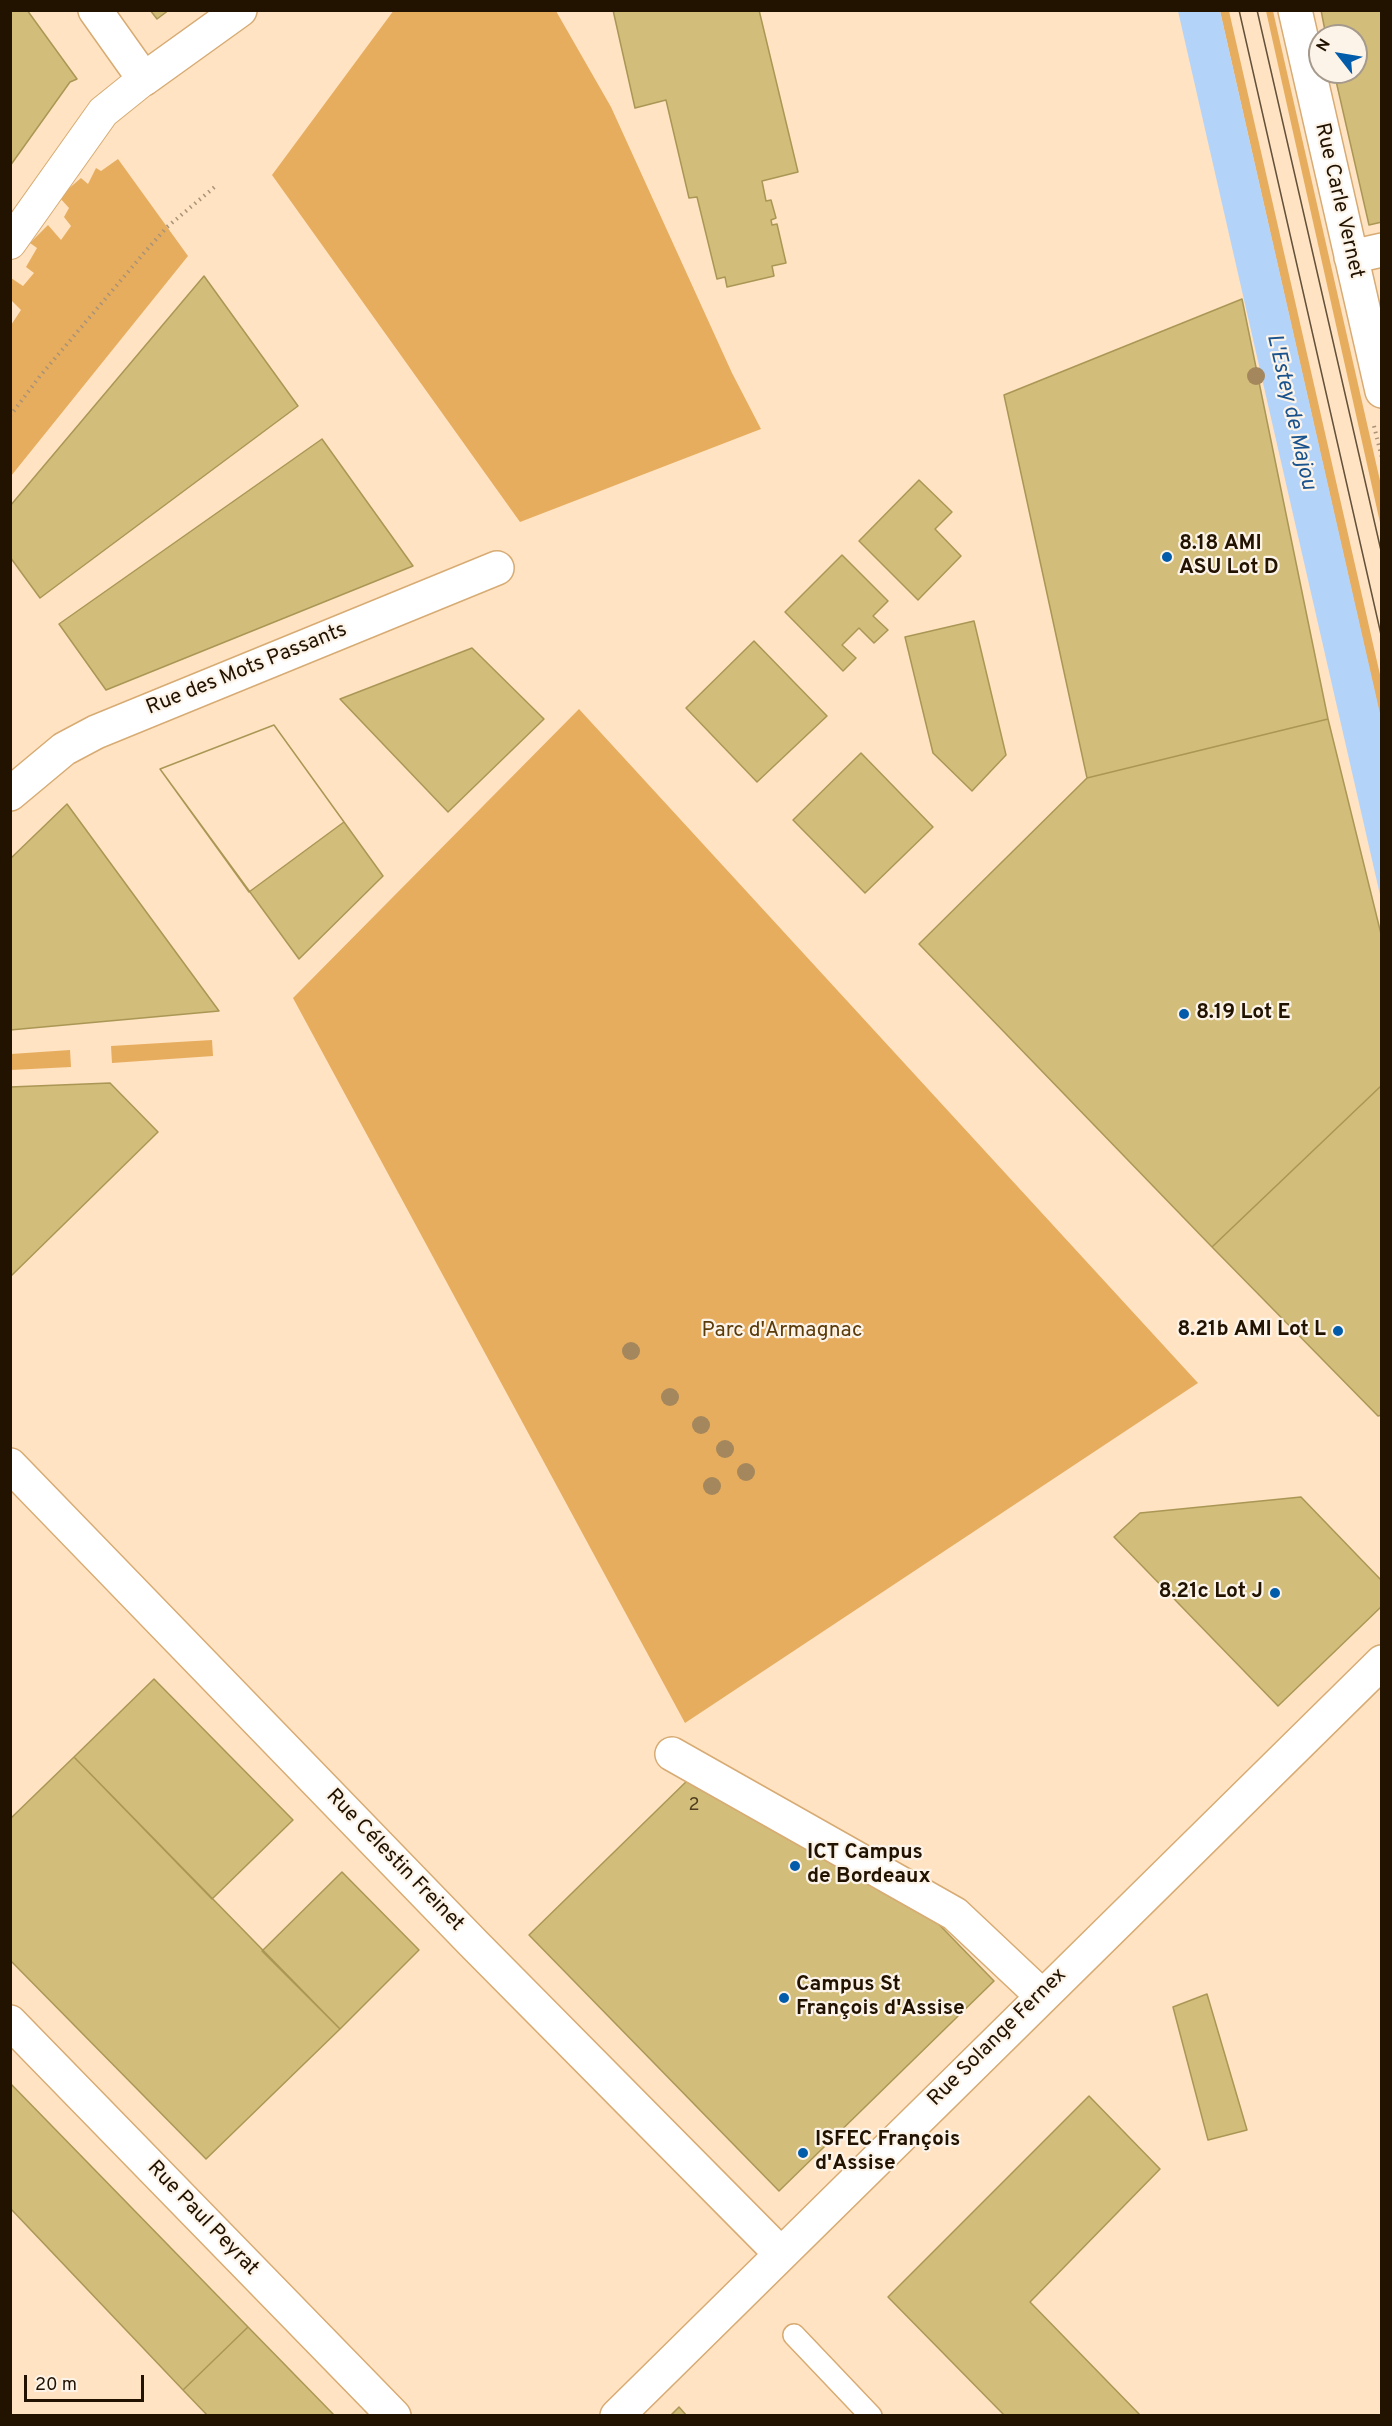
<!DOCTYPE html>
<meta charset="utf-8">
<style>
body{margin:0}
#map{position:relative;width:1392px;height:2426px;overflow:hidden;background:#ffe3c2;font-family:Overpass,sans-serif}
canvas{display:block}
.frame{position:absolute;inset:0;border:12px solid #221200;pointer-events:none}
.north{position:absolute;left:1308px;top:24px;width:60px;height:60px;box-sizing:border-box;background:#fdf4e9;border:2px solid #a59a8c;border-radius:50%;rotate:301deg;font-size:16px;font-weight:700;line-height:24px;text-align:center;color:#221200}
.north::after{content:'';display:block;margin:auto;width:21px;height:27px;background:#025caa;clip-path:polygon(50% 0,100% 100%,50% 72%,0 100%)}
.scale{position:absolute;left:24px;top:2375px;width:120px;height:27px;box-sizing:border-box;border:3px solid #221200;border-top:0;padding-left:8px;font-size:18px;line-height:21px;white-space:nowrap;color:#221200;-webkit-text-stroke:4px #fdf4e9;paint-order:stroke}
</style>
<div id="map">
<canvas width="1392" height="2426"></canvas>
<div class="frame"></div>
<div class="north">N</div>
<div class="scale">20 m</div>
</div>
<script>
const g = document.querySelector('canvas').getContext('2d');
g.lineJoin = 'round';
function fillPath(path, color) {
  g.fillStyle = color;
  g.fill(path, 'evenodd');
}
function strokePath(path, color, width, dash) {
  g.strokeStyle = color;
  g.lineWidth = width;
  g.lineCap = dash ? 'butt' : 'round';
  g.setLineDash(dash || []);
  g.stroke(path);
}
function write(font, color, halo, rows, align = 'center') {
  g.font = font + ' Overpass,sans-serif';
  g.lineWidth = 4.5;
  g.setLineDash([]);
  g.textBaseline = 'middle';
  g.strokeStyle = halo;
  g.fillStyle = color;
  for (const [text, x, y, turn = 0] of rows) {
    g.save();
    g.translate(x, y);
    g.rotate((+turn || 0) * Math.PI / 180);
    g.textAlign = isNaN(turn) ? turn : align;
    if (halo) g.strokeText(text, 0, 0);
    g.fillText(text, 0, 0);
    g.restore();
  }
}
fillPath(new Path2D(`
 M394,10L556,11L611,107L732,373L761,429L520,522L272,175Z
 M1220,11H1229L1381,679V720Z
 M1266,11H1273L1381,485V527Z
 M118,159L188,256L11,476V325L21,310L11,300V278L23,286L34,273L26,267L37,248L30,243L48,225L61,240L71,226L64,217L69,208L59,197L81,178L88,184L96,168L101,171Z
 M579,709L1198,1383L685,1723L293,998Z
 M212,1040L213,1056L112,1063L111,1046Z
 M70,1050L71,1067L11,1070V1054Z`), '#e7ad5f');
fillPath(new Path2D(`
 M1178,11H1220L1381,718V899Z`), '#b3d3f9');
const building = new Path2D(`
 M10,10H27L77,79L70,82L10,166Z
 M150,10H169L157,19Z
 M613,10H759L798,172L762,181L766,201L771,200L776,218L771,220L772,225L777,224L786,263L772,266L774,276L727,287L725,277L717,279L697,197L689,198L666,100L635,108Z
 M1321,10H1382V222L1369,225L1334,72H1356V36H1326Z
 M204,276L298,406L40,598L10,557V506Z
 M1242,299L1328,719L1087,778L1004,395Z
 M322,439L413,566L106,690L59,624Z
 M919,480L952,512L935,529L961,556L918,600L859,541Z
 M842,555L888,601L873,616L888,630L874,643L859,628L842,645L856,658L843,671L785,612Z
 M974,621L1006,755L972,791L933,753L905,637Z
 M754,641L827,716L757,782L686,708Z
 M472,648L544,719L448,812L340,699Z
 M1328,719L1382,938V1085L1212,1247L919,944L1087,778Z
 M274,725L383,876L299,959L160,769Z
 M274,725L344,822L249,892L160,769Z
 M861,753L933,827L865,893L793,820Z
 M67,804L219,1011L10,1030V859Z
 M110,1083L158,1132L10,1277V1087Z
 M1382,1085V1415L1378,1416L1212,1247Z
 M1301,1497L1382,1581V1606L1278,1706L1114,1537L1140,1513Z
 M154,1679L293,1820L212,1899L74,1757Z
 M74,1757L340,2029L206,2159L10,1960V1819Z
 M692,1776L920,1905L994,1981L779,2191L529,1935Z
 M342,1872L419,1950L340,2029L262,1951Z
 M1207,1994L1247,2130L1208,2140L1173,2007Z
 M10,2083L248,2327L183,2390L10,2208Z
 M1089,2096L1160,2169L1030,2302L1141,2416H1005L888,2297Z
 M248,2327L335,2416H208L183,2390Z
 M679,2407L687,2416H670Z`);
fillPath(building, '#d2bd7a');
strokePath(building, '#ab9755', 1.5);
const service = new Path2D(`
 M794,2335L871,2416`);
const pedestrian = new Path2D(`
 M10,243L103,112L144,79`);
const minor = new Path2D(`
 M95,10L144,79L240,10
 M1295,10L1382,391
 M1351,257L1382,250
 M10,794L64,749L96,732L497,568
 M10,1465L474,1944L780,2253
 M672,1754L955,1914L1041,1995
 M10,2022L394,2416
 M617,2416L1382,1662`);
strokePath(service, '#d7ab73', 24);
strokePath(pedestrian, '#d7ab73', 34);
strokePath(minor, '#d7ab73', 36);
strokePath(new Path2D(`
 M10,416L40,376L144,253L167,227L217,185
 M1374,426L1382,458`), '#aa9377', 4, [1.5, 4.5]);
strokePath(service, '#fff', 21);
strokePath(pedestrian, '#fff', 32);
strokePath(minor, '#fff', 33);
strokePath(new Path2D(`
 M1239,10L1382,639
 M1257,10L1382,555`), '#64513a', 1.5);
g.fillStyle = '#a4875c';
for (const [x, y] of [
 [1256,376],
 [631,1351],
 [670,1397],
 [701,1425],
 [725,1449],
 [746,1472],
 [712,1486]
]) {
  g.beginPath();
  g.arc(x, y, 9, 0, 2 * Math.PI);
  g.fill();
}
for (const [x, y, r, color] of [
 [1167,557,6,"#025caa"],
 [1184,1014,6,"#025caa"],
 [1338,1331,6,"#025caa"],
 [1275,1593,6,"#025caa"],
 [795,1866,6,"#025caa"],
 [784,1998,6,"#025caa"],
 [803,2153,6,"#025caa"]
]) {
  const dot = new Path2D();
  dot.arc(x, y, r, 0, 2 * Math.PI);
  g.fillStyle = color;
  g.fill(dot);
  strokePath(dot, '#fdf4e9', 2);
}
write('18px', '#4e3d1e', null, [
 ["2",694,1806]
]);
write('21px', '#221200', '#fdf4e9', [
 ["Rue Carle Vernet",1338,201,77],
 ["Rue des Mots Passants",247,670,-22],
 ["Rue Célestin Freinet",394,1861,46],
 ["Rue Solange Fernex",998,2038,-45],
 ["Rue Paul Peyrat",202,2219,46]
]);
write('bold 21px', '#221200', '#fdf4e9', [
 ["8.18 AMI",1179,545],
 ["ASU Lot D",1179,569],
 ["8.19 Lot E",1196,1014],
 ["8.21b AMI Lot L",1326,1331,"right"],
 ["8.21c Lot J",1263,1593,"right"],
 ["ICT Campus",807,1854],
 ["de Bordeaux",807,1878],
 ["Campus St",796,1986],
 ["François d'Assise",796,2010],
 ["ISFEC François",815,2141],
 ["d'Assise",815,2165]
], 'left');
write('21px', '#5a3b09', '#fdf4e9', [
 ["Parc d'Armagnac",782,1332]
]);
write('italic 22px', '#1a538d', '#fdf4e9', [
 ["L'Estey de Majou",1290,412,77]
]);
</script>
